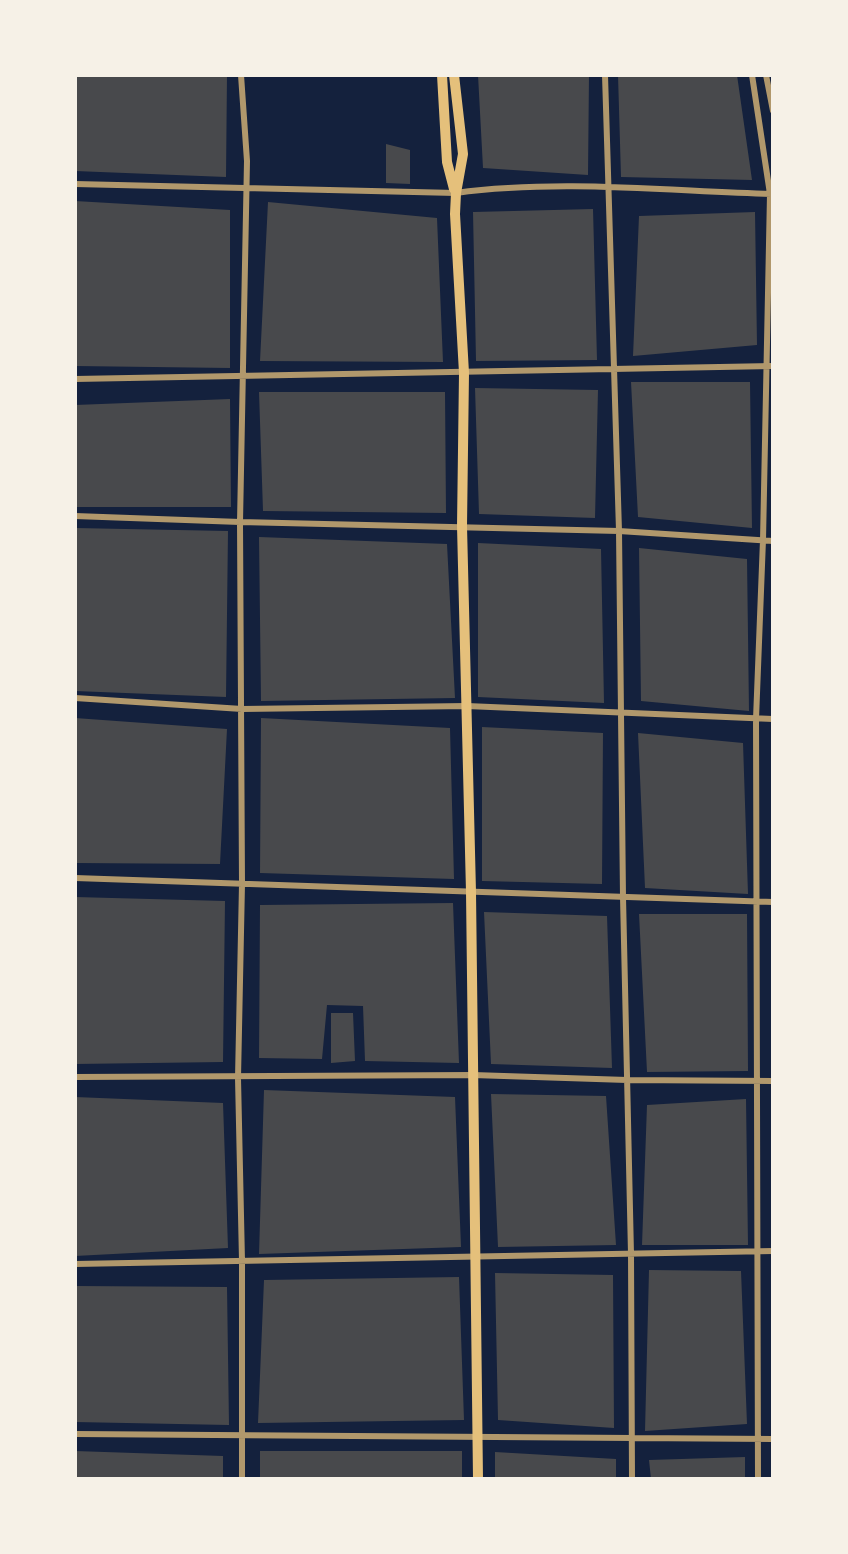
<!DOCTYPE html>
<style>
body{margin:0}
#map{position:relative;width:848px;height:1554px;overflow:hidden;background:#14213d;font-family:"Source Serif 4",serif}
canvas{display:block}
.frame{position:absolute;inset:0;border:77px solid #f6f1e7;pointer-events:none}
</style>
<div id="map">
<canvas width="848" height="1554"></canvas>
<div class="frame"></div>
</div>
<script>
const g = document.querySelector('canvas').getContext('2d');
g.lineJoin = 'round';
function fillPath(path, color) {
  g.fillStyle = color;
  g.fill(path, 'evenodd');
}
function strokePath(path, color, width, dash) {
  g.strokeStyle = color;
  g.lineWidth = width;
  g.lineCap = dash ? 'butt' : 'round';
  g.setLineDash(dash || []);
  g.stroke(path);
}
fillPath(new Path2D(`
 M75,75H227L226,177L75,171Z
 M478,75H589L588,175L483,168Z
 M618,75H737L752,180L621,177Z
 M386,144L410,150V184L386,183Z
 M75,201L230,210V368L75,366Z
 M268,202L437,218L443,362L260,361Z
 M593,209L597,360L476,361L473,212Z
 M755,212L757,345L633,356L639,216Z
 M631,382H750L752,528L638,517Z
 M475,388L598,390L595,518L479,514Z
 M259,392H445L446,513L263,511Z
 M230,399L231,507H75V405Z
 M75,528L228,531L226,697L75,691Z
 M259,537L447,544L455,698L261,701Z
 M478,543L601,549L604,703L478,697Z
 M639,548L747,559L749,711L641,701Z
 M75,718L227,729L220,864L75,863Z
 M261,718L450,728L454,879L260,873Z
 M482,727L603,733L602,884L482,881Z
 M638,733L743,743L748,894L645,888Z
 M75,897L225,901L223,1062L75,1064Z
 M453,903L459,1063L365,1061L363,1006L327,1005L322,1059L259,1058L260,905Z
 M484,912L607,916L612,1068L491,1064Z
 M639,914H747L748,1071L647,1072Z
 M331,1013H353L355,1061L331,1063Z
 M264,1090L455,1097L461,1247L259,1254Z
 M491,1094L606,1096L616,1245L498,1247Z
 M75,1097L223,1103L228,1248L75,1256Z
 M746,1099L748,1245H642L647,1105Z
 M649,1270L741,1271L747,1424L645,1431Z
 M495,1273L613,1275L614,1428L498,1420Z
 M459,1277L464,1420L258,1423L264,1280Z
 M75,1286L227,1287L229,1425L75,1422Z
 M75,1451L223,1456V1479H75Z
 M260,1451H462V1479H260Z
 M495,1452L616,1459V1479H495Z
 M745,1457V1479H651L649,1460Z`), '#48494c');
strokePath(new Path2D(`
 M241,75L247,161L240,522L242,884L238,1078L242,1261V1479
 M605,75L619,531L623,897L631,1254L632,1479
 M752,75L770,194L763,540L756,719L758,1479
 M766,75L773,111
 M75,184L456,193C559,179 667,191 771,194
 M75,379L773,366
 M75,516L240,522L619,531L773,541
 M75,698L242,709L467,706L773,719
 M75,878L773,902
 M75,1077L473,1075L627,1080L773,1081
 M75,1264L773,1251
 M75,1434L773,1439`), '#b1986c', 6);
strokePath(new Path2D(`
 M442,75L447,162L454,189
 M454,75L463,154L456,193L455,214L464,373L462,526L471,892L478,1479`), '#e5c07b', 10);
</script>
